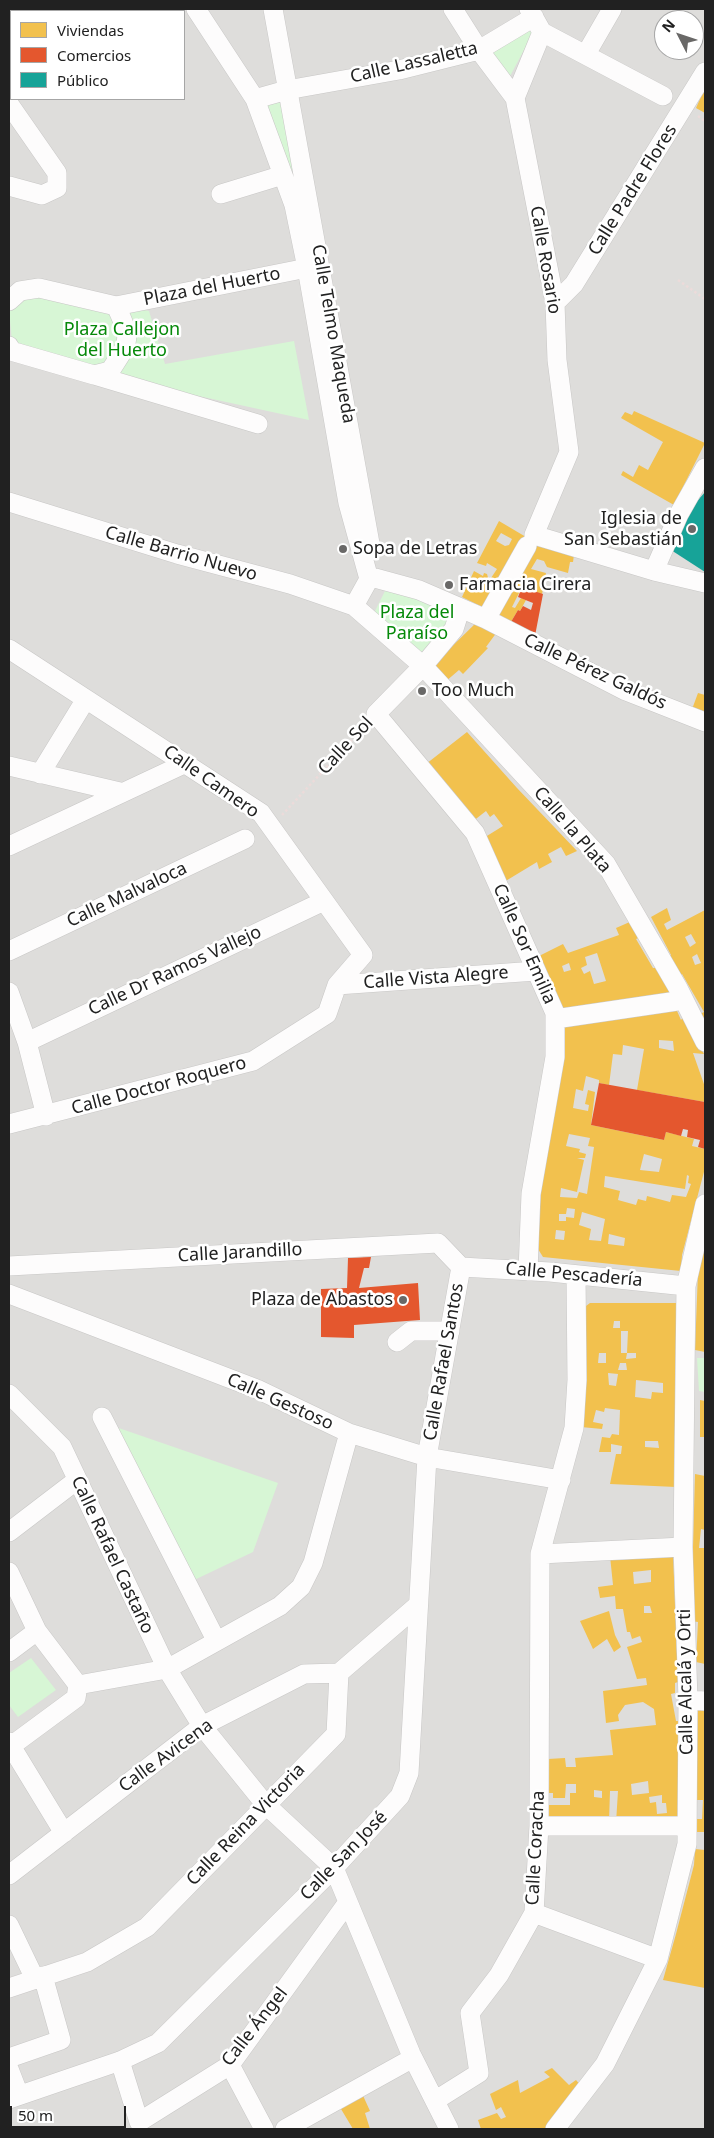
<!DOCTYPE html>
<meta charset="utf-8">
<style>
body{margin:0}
#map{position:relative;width:714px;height:2138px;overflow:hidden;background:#efedea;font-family:"Noto Sans",sans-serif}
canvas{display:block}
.frame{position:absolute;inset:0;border:10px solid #212121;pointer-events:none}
.legend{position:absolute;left:10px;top:10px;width:175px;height:90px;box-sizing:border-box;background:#fff;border:1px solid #a6a6a6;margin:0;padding:6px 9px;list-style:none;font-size:15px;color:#212121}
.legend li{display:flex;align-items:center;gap:10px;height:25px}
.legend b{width:25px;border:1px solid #a6a6a6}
.north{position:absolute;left:654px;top:10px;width:50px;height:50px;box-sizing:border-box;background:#fff;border:1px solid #a6a6a6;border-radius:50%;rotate:311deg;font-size:14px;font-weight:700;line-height:20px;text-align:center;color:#212121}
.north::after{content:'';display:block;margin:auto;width:18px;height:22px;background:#696867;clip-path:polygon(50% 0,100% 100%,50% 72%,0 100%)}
.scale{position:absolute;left:10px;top:2106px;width:116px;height:22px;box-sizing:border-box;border:2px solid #212121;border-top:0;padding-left:6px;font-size:15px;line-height:18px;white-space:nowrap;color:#212121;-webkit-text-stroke:4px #fff;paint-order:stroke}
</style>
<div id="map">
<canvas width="714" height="2138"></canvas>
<div class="frame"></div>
<ul class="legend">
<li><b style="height:14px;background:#f2c14e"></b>Viviendas</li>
<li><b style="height:14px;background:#e4572e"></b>Comercios</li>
<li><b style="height:14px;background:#17a398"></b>Público</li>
</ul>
<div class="north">N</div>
<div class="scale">50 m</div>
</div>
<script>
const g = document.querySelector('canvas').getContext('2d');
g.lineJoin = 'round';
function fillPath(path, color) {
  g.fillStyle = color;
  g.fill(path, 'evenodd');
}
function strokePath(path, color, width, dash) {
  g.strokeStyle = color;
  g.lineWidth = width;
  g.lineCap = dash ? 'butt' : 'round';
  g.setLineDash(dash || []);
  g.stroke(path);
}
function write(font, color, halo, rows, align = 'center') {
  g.font = font + ' "Noto Sans",sans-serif';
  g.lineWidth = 5;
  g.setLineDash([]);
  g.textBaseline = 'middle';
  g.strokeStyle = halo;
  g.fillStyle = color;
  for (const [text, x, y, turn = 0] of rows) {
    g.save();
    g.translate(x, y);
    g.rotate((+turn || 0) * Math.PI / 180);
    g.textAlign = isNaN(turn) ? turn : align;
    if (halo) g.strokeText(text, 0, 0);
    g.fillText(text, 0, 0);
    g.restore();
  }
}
fillPath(new Path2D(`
 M9,9H705V2129H9ZM11,11H184V99H11ZM664,20H694V50H664Z`), '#dedddb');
fillPath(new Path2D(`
 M530,26L532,35L509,78L489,52Z
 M285,97L304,193L295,200L262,105Z
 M27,290L149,311L165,364L294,341L309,420L171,390L12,341L9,311Z
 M386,589L447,607L452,615V623L426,651L417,653L374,613Z
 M697,1358H705V1392L699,1391Z
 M110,1425L278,1483L253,1552L190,1582Z
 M31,1658L56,1690L18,1717L9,1705V1673Z`), '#d7f6d5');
fillPath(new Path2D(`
 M705,88V113L696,108Z
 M634,411L705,443L674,505L621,475L623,471L633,477L639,465L648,470L663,442L621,418L625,412L632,415Z
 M499,521L526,537L484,608L462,597L474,571L483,576L484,573L487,574L489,581L497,569L487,563L486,566L477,563ZM501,533L512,539L509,545L505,546L496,541Z
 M534,545L574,555L573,562H570L568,573L547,567L544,561L537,559L531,569L546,573L542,594L522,587L512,607L515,608L521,598L526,600L520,611L518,610L508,627L493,620Z
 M479,620L497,632L486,647L488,648L463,674L459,670L445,682L431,667Z
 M698,693L705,695V717L691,712Z
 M467,732L517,788L577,851L566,856L561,847L548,854L552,862L539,869L537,862L504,882L482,839L503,826L494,814L490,817L486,811L472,822L426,764Z
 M667,908L671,920L664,924L667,930L705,910V1023L700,1014L704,1012L682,974L679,976L667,957L671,955L651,917ZM691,934L696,943L690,947L685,937ZM697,954L701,963L695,965L692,957Z
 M632,921L641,937L636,939L653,968H658L673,996L559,1012L537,957L563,944L568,953L619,935L616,928ZM597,953L606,981L594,984L590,971L584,974L581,968L587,965L585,957ZM569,963L571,970L564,972L562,966Z
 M674,1004L681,1020L684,1016L704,1054L693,1053L705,1087V1102L637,1090L644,1049L623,1045L622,1055L613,1054L609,1085L599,1083V1080L586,1076L583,1091L576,1089L573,1108L588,1111L589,1105L585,1104L588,1090L595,1092L591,1125L664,1140L666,1132L694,1139L692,1146L705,1149V1168L682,1255L681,1271L543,1257L538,1249L541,1182L562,1021ZM659,1040L673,1041L674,1051L659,1048ZM569,1134L590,1138L588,1146L594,1147L587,1194L579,1192L577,1198L560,1197L561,1188L577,1192L584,1160L577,1158H585L586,1154L579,1152L580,1149L566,1146ZM644,1154L662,1159L659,1172L640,1170ZM687,1175L689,1176L688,1183L691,1184L686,1197L672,1195L670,1202L647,1196L646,1201L638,1199L636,1205L618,1200L620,1191L604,1187L605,1176L685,1189ZM567,1208L575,1209L574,1218L566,1217V1221H559V1214H566ZM582,1212L605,1219L601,1241L589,1240L591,1229L579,1225ZM556,1230L565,1231L564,1240L555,1239ZM609,1234L625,1238L624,1246L608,1244Z
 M705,1239V1352L695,1350L698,1272Z
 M590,1303H679L676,1487L610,1484L616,1454H621L622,1446L611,1444V1452H599L602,1437L610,1438L612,1434L619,1435L620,1410L605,1408L604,1412L596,1410L593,1422L603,1424L602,1429L581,1427L582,1309ZM614,1321H620V1328H613ZM621,1331H628L627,1353H636V1358L626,1359L627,1353H621ZM599,1353H606V1363H598ZM620,1363H626L627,1370H618ZM608,1373L618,1374L616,1386L609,1385ZM636,1380L663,1383V1393L652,1392L651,1399L635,1397ZM645,1441H658L659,1448L645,1447Z
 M700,1400L705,1401V1437H700Z
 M695,1474L705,1476V1530L701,1529L699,1548H705V1664L696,1662L698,1622L691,1621Z
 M673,1552L678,1682L675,1683V1693L671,1694L676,1721H680L679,1823H616L618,1791H610L609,1822H543L542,1793H549L548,1759L565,1758L566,1767H576L575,1758L613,1755L610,1730L656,1725L654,1709L643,1702L625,1705L618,1715L619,1721L606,1723L603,1691L647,1685L646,1678L637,1679L627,1647L642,1642L640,1636L632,1639L630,1632H627L623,1609H616L615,1596L600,1598L598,1587L613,1585L610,1556ZM651,1570V1582L634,1584L633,1572ZM644,1606H650L652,1613H644ZM648,1781L649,1793L632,1795L631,1784ZM566,1784H576V1793H570V1805H549V1793H553V1798H565ZM594,1790L602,1791V1798L594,1797ZM662,1795V1803H666L667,1813L657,1814L656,1802L650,1803L649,1797Z
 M609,1611L615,1635L621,1647L614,1652L607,1639L593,1649L580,1621Z
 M705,1706V1832H696L697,1819H702L703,1800H690L695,1707Z
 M695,1849L705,1850V1988L663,1980L676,1934L694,1865Z
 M552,2068L569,2085L576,2080L582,2087L545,2129H481L478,2120L497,2113L501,2119L506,2117L501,2107L496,2110L490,2094L518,2080L520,2093L550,2077L544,2072Z
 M360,2089L370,2111L365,2113L370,2129H353L338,2104Z`), '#f2c14e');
fillPath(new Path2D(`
 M522,587L543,594L534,641L508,627L518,610L520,611L523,606L531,610L533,603L518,597Z
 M599,1083L705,1102V1149L698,1147L700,1140L687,1137L688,1130L683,1129L681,1136L666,1132L664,1140L591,1125Z
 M371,1257L369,1268H364L359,1288L418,1283L420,1320L354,1325V1338L321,1337V1289L347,1288L348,1258Z`), '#e4572e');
fillPath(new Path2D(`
 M705,492V572L671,550L687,513Z`), '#17a398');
const minor = new Path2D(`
 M196,9L255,99L294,205L307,268L348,503L369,579
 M273,9L371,549
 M453,9L479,50L515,98L555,303L557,360L569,452L534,535L654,571L705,583
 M529,9L542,32L663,96
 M156,11L159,9
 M586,54L612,9
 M515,98L542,32
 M255,99L287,90L399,70L479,50L534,17
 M9,104L57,173V188L42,195L9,186
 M221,194L283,175
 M9,301L20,291L39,288L116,306L307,268
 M555,303L574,284L705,72
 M9,346L11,351L94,375L110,371C130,341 132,340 116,306
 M94,375L258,424
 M9,502L177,554L290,584L354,606
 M654,571L679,514L705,468
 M460,610L454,629L423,666L354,606L369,579L375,578L419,590L486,619L626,691L705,722
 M486,619L527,546
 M9,649L261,813L363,955L337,985L327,1014L253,1061L9,1124
 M9,766L120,792
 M40,774L86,699
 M9,846L184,764
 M9,951L245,839
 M337,985L536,971
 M9,992L27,1042L46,1116
 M555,1019L684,1000
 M27,1042L324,901
 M9,1266L438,1243L461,1267
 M461,1267L550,1272L686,1286
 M528,1271L531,1194L555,1057V1013L475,833L376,714L423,666L606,864L678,988L705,1042
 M9,1294L257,1389L349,1433L427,1457L561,1480
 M397,1342L411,1331H450
 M9,1394L62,1447L167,1669L202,1726L265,1804L334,1868L411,2054L449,2129
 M102,1417L216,1640
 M9,1532L77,1480
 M540,1554L683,1547
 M9,1572L37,1631
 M9,1652L37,1631L78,1685L76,1698L11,1746L9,1742
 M78,1685L167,1669L280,1606L301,1587L313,1563L349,1433
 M688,1700L705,1701
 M11,1746L64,1833
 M539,1826H687
 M9,1875L202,1726L304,1674L339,1673
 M534,1913L658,1959
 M9,1925L35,1979
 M9,1988L87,1962L147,1927L336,1734L339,1673L418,1605
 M9,2058L61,2040L43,1976
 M120,2061L139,2122L230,2065L348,1902
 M230,2065L264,2129
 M9,2069L19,2095
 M9,2099L120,2061L158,2043L334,1868L400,1796L409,1773L427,1457L461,1267
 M436,2100L479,2073L470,2013L499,1975L534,1913L539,1826L540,1554L574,1428L577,1380L576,1275
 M285,2129L413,2058
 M555,2129L605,2064L658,1959L687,1844L688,1700L683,1547L686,1286L705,1204`);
strokePath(minor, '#c8c7c6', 20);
strokePath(new Path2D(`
 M698,116L705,121
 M678,280L705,299
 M282,815L365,726`), '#ecdbda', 2.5, [2.5, 2.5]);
strokePath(minor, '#fdfcfc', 19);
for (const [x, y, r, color] of [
 [692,529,5,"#696867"],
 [343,549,5,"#696867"],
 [449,585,5,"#696867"],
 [422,691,5,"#696867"],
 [403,1300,5,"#696867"]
]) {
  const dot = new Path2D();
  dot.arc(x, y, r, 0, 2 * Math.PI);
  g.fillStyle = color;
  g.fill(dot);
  strokePath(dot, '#fff', 2);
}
write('18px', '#212121', '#fff', [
 ["Calle Lassaletta",414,63,-13],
 ["Calle Padre Flores",633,190,-58],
 ["Calle Rosario",545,260,80],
 ["Plaza del Huerto",212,287,-11],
 ["Calle Telmo Maqueda",333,334,80],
 ["Calle Barrio Nuevo",181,554,16],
 ["Calle Pérez Galdós",595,672,25],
 ["Calle Sol",346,746,-47],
 ["Calle Camero",211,782,35],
 ["Calle la Plata",572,830,49],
 ["Calle Malvaloca",127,895,-25],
 ["Calle Sor Emilia",524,944,66],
 ["Calle Dr Ramos Vallejo",175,971,-25],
 ["Calle Vista Alegre",436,978,-4],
 ["Calle Doctor Roquero",159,1086,-15],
 ["Calle Jarandillo",240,1253,-3],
 ["Calle Pescadería",574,1275,5],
 ["Calle Rafael Santos",444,1362,-80],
 ["Calle Gestoso",280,1402,24],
 ["Calle Rafael Castaño",112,1555,65],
 ["Calle Alcalá y Orti",686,1682,-91],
 ["Calle Avicena",166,1756,-36],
 ["Calle Reina Victoria",246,1825,-46],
 ["Calle Coracha",536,1848,-87],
 ["Calle San José",344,1856,-46],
 ["Calle Ángel",255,2027,-52]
]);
write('18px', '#058909', '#fff', [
 ["Plaza Callejon",122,330],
 ["del Huerto",122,351],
 ["Plaza del",417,613],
 ["Paraíso",417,634]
]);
write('18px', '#212121', '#fff', [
 ["Iglesia de",682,519,"right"],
 ["San Sebastián",682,540,"right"],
 ["Sopa de Letras",353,549],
 ["Farmacia Cirera",459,585],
 ["Too Much",432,691],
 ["Plaza de Abastos",393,1300,"right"]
], 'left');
</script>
